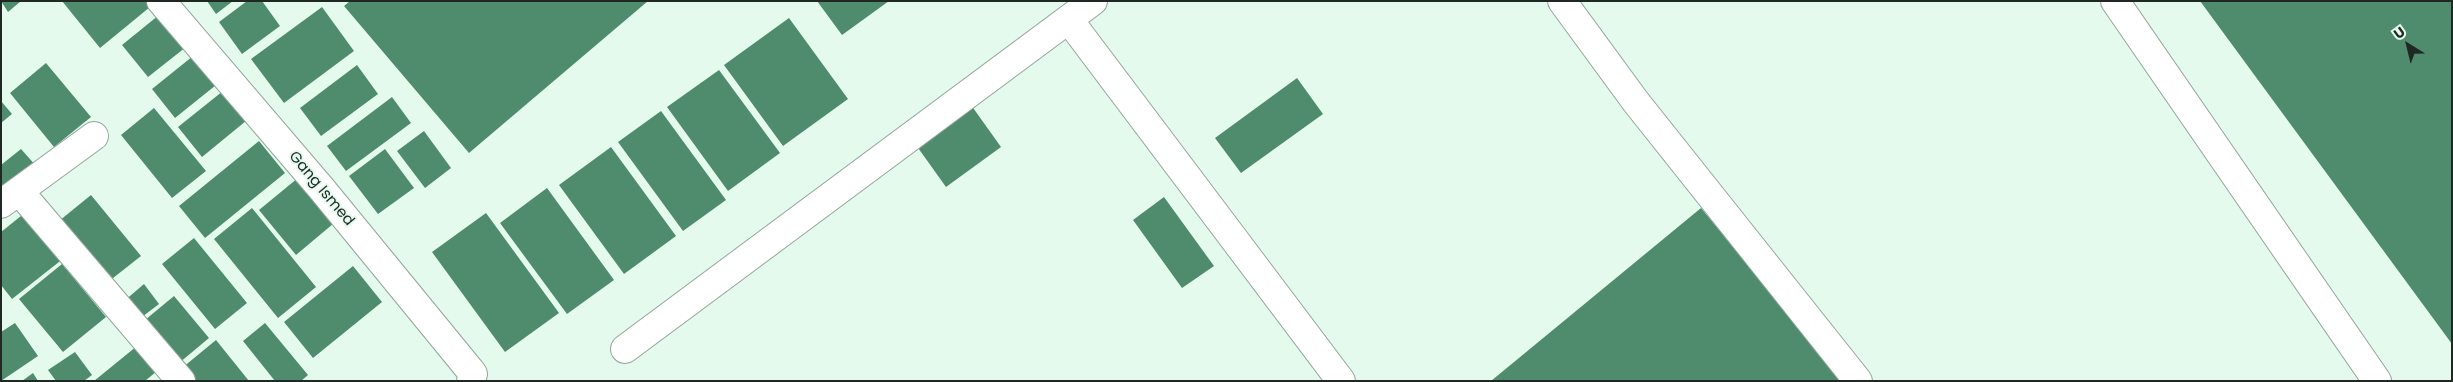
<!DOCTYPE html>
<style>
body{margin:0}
#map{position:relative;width:2453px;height:382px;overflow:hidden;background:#e4faed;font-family:Poppins,sans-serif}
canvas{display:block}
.frame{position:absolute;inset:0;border:2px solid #1f2823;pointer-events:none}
.north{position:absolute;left:2383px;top:20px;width:50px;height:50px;-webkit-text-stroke:4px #e4faed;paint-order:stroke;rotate:324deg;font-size:14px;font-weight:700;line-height:20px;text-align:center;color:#1f2823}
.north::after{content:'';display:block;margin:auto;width:18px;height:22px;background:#1f2823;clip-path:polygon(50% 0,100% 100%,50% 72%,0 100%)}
</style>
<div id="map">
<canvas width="2453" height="382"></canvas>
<div class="frame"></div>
<div class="north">U</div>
</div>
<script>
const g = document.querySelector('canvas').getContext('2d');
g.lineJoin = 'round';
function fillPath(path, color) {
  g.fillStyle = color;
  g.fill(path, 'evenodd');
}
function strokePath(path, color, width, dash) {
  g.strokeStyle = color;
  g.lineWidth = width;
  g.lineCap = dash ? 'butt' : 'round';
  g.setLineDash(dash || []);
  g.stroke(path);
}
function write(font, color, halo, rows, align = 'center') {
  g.font = font + ' Poppins,sans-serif';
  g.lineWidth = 4;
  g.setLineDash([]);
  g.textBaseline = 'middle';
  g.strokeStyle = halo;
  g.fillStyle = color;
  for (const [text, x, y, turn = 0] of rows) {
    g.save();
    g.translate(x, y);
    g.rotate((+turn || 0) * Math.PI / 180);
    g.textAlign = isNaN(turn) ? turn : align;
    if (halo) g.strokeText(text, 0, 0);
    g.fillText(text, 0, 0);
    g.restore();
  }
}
fillPath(new Path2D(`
 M1,1H21L8,12Z
 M62,1H146L150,7L100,48Z
 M207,1H233L216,14Z
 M247,1H262L280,26L242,54L219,22Z
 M350,1H648L469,153L344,6Z
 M817,1H889L842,35Z
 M2200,1H2452V344Z
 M322,7L354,51L284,103L251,59Z
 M159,15L186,47L148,77L122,45Z
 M789,18L848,99L783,146L724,65Z
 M198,52L221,81L175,118L152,89Z
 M46,63L91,117L54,147L10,93Z
 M357,65L378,94L321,136L300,108Z
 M719,70L780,153L728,191L667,107Z
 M1297,78L1323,114L1241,173L1215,138Z
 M228,87L252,116L202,157L178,127Z
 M392,97L411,123L346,171L327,146Z
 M1,101L12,114L1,123Z
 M971,105L1001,147L946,187L916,145Z
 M154,108L206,171L172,198L121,135Z
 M661,111L726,200L683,231L618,142Z
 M424,131L451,168L425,188L397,151Z
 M259,141L285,173L205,238L179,206Z
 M611,147L676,236L624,274L559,185Z
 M21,149L37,167L1,195V165Z
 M385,149L414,188L378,214L349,176Z
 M304,173L340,218L296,255L259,210Z
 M547,188L614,280L567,314L500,223Z
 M91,195L141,256L108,282L59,221Z
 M1164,197L1214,266L1182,288L1133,220Z
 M252,208L316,287L278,318L214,239Z
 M1701,208L1843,381H1491Z
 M26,212L64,258L12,299L1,285V232Z
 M486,213L559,313L505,352L432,252Z
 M194,238L247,303L215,329L162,264Z
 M62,264L106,317L63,352L19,299Z
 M353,266L382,302L313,358L284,322Z
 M144,284L159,304L138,320L123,302Z
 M174,296L209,338L179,363L145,320Z
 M15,323L38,356L1,381V332Z
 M265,323L308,375L301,381H275L243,341Z
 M216,340L249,381H193L182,368Z
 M137,346L157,371L145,381H94Z
 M75,352L92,375L84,381H56L48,370Z
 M33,373L38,381H22Z`), '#4f8b6d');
const minor = new Path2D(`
 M161,1L321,188L470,370L473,374L471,381
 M1562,1L1636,102L1858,381
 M2115,1L2377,381
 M1069,20L1341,381
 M19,191L181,381
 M1,204L94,136
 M625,349L1093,1`);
strokePath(minor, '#91a69a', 30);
strokePath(minor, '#fff', 28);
write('15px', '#1f2823', '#e4faed', [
 ["Gang Ismed",321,189,50]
]);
</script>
